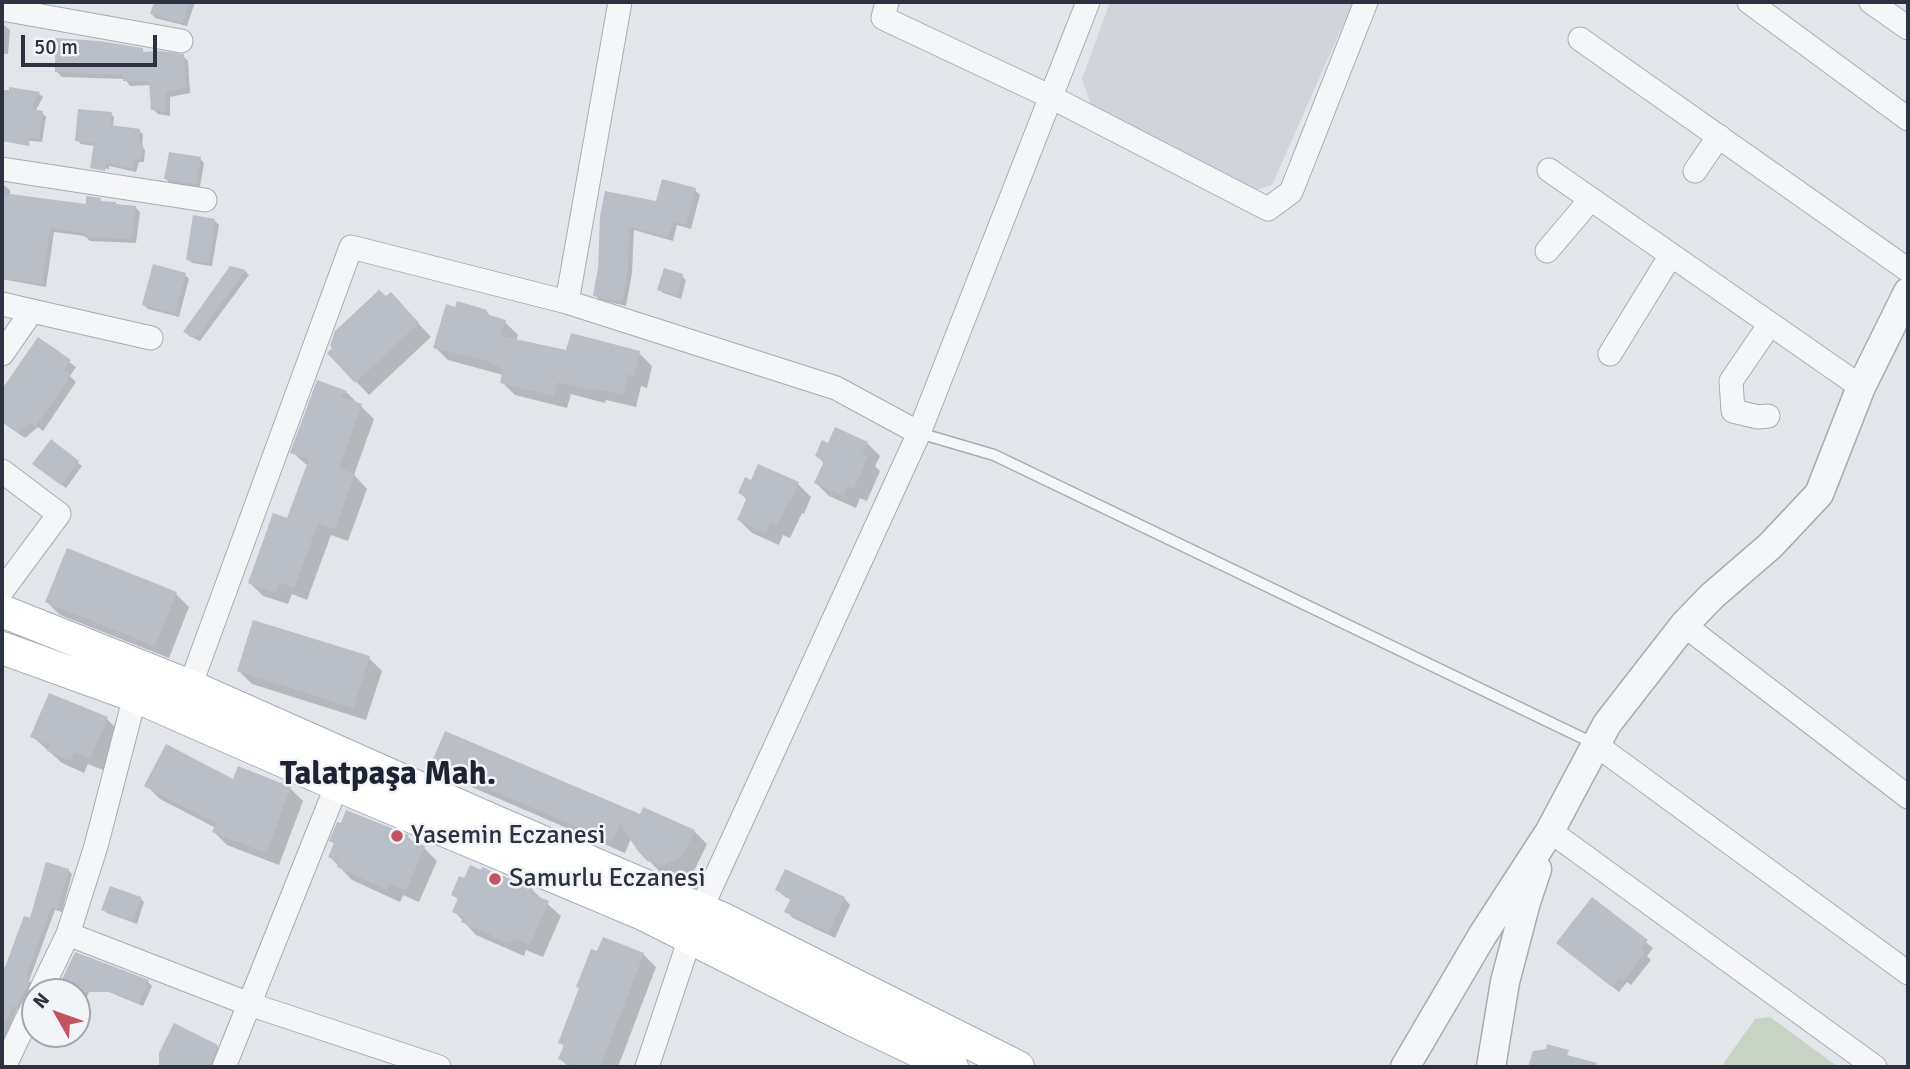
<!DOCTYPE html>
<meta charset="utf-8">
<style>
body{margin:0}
#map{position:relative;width:1910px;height:1069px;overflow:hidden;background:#e2e5ea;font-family:Signika,sans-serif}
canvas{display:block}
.frame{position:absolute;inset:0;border:4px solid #2c3240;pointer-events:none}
.north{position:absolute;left:21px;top:978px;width:70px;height:70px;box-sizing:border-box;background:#f2f4f7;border:2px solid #a3a6ae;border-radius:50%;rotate:310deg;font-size:19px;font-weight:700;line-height:28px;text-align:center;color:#2c3240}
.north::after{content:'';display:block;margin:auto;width:24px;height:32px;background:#c3535e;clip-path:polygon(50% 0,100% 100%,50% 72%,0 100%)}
.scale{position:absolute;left:21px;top:35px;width:136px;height:32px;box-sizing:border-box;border:4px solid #2c3240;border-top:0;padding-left:9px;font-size:21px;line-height:24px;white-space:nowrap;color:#2c3240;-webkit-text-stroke:5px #f2f4f7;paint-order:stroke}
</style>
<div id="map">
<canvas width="1910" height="1069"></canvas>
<div class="frame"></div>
<div class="north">N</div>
<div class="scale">50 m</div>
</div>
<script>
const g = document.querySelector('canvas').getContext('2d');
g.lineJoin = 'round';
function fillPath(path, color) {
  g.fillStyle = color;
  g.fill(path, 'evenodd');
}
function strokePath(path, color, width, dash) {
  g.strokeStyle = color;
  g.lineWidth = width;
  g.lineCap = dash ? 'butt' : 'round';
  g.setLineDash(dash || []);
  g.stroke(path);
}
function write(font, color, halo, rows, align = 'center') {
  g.font = font + ' Signika,sans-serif';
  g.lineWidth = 5;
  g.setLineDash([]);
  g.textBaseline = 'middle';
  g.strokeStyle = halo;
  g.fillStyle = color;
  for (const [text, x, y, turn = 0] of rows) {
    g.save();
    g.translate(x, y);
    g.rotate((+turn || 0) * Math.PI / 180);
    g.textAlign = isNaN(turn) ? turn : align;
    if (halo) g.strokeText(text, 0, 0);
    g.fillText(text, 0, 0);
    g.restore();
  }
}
fillPath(new Path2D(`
 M1110,2H1353L1272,185L1246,193L1093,110L1082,79Z`), '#d1d4db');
fillPath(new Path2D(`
 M1770,1017L1838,1067H1721L1755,1019Z`), '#c7d3c4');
fillPath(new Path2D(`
 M155,2H195L187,26L155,18L152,14Z
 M2,25L5,26L10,30L8,54L2,53Z
 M142,50L146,54L183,56L188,61L190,93L170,97V116L158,114L153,109L151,85L130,86L125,79L62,77L57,72Z
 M11,89L39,94L43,97L35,112L42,113L46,117L42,142L13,139L10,130H2V92H10Z
 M111,114L114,117L113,128L139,131L143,134L142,146L145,150L144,162H139L136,172L109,166V169L94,167V169L92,168L95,146L81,144L77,140Z
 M200,159L204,163L200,187L170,183L166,179Z
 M2,184L10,190V196L87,206L100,200L103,203L135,207L140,212L136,243L90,241L85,236L54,232L46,287L2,279Z
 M695,190L700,195L691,229L677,225L673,241L634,230L632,273L626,306L600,300L595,295L600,268L602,216L658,203Z
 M215,221L219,225L212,266L192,263L188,259Z
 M245,271L249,275L200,341L189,336L185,332Z
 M185,275L189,279L179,317L148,309L144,305Z
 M682,276L686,280L681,299L663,293L659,289Z
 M403,307L431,337L369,395L329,353Z
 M486,311L492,318L505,322L518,335L516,341L567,352L639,353L652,366L647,388L641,386L636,407L606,400L605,403L571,394L567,408L515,395L502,382L503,375L448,360L435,347Z
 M39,339L76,367L70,376L76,382L43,431L38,427L25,438L2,422V392Z
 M318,382L346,392L374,419L354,475L367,489L348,541L331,535L307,600L292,594L288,604L263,596L250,583L289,520L308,466L292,452Z
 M51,442L82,466L66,488L38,468Z
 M867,443L880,456L875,466L880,471L867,501L860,498L856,508L829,496L816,483L825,464L817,456L828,445Z
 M752,482L798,484L811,497L804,514L802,513L790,538L783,535L779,545L752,533L739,520L748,501L740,493Z
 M68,550L176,594L189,607L169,658L60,615L47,602Z
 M369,658L382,671L366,720L252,684L239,671Z
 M107,719L120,732L103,770L88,764L84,773L62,763L33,737Z
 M433,763L694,831L707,844L694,871L677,878L662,874L639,850L631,839L625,853L446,776Z
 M234,781L290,788L303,801L279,865L227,845L214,832L216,828L160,799L147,786Z
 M342,826L408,837L415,844L424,848L437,861L419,902L403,895L400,902L352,880L330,857L335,845L332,841Z
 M68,870L72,874L62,912L55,910L29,981L33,984L21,1011L17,1009L4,1041L2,1040V968L6,970L31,920Z
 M532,890L561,916L543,957L526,950L524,956L476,935L454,911L459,900L453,895Z
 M777,890L844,898L850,905L835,938L793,918L786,911L791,900L784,896Z
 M140,898L144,902L137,924L107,913L103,909Z
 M1592,899L1653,948L1647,956L1651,960L1631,985L1627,982L1619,992L1564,949Z
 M76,954L148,982L152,986L143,1006L92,985L77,1020V992H58Z
 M643,954L656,967L618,1067H569L560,1059L565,1047L560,1042Z
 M217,1046L221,1050L214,1067H163L160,1064Z`), '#0003');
fillPath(new Path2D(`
 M154,2H190L183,23L150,14Z
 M55,38L99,41L143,48V52L159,51L184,54L186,88L166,92V112L151,110L149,81H123V75L55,72Z
 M9,87L40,92L31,109L43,111L39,139L30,138L29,146L2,141V90H9Z
 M78,109L112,112L110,125L140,129L139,143L143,145L141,159H135L133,169L106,163L105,171L90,168L94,143L75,141Z
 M169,152L201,157L196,184L164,179Z
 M662,179L696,188L686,225L673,221L668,237L629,227L628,268L622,302L593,296L598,268L600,216L605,191L656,201Z
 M2,193L86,204V196L101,198L100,201L116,202V204L136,206L132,239L84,237V233L50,228L42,284L2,278Z
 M193,215L215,219L209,263L186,260Z
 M153,264L186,273L175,314L142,305Z
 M230,266L246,270L196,338L183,332Z
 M664,268L683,274L677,296L657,290Z
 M379,290L386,296L391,292L419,323L355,383L327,353L332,348L330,346L335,331Z
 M457,301L487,310L486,314L506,320L501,336L566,350L571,333L640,351L634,376L628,374L623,395L593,388V391L558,382L554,396L500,383L503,369L487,361L433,348L446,304L455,307Z
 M38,337L71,360L64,370L71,375L36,426L30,422L18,433L2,422V389Z
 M317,380L347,391L340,397L362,404L339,468L355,474L335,529L318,523L294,588L279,582L275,593L248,583L273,513L287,518L309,459L290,453Z
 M835,427L868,442L862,454L868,456L854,489L847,486L843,496L814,483L824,461L815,456L822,440L828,443Z
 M51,439L79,461L61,485L32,464Z
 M758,464L799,482L791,502L789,501L777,526L770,523L766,533L737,520L747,497L738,493L745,477L751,480Z
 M67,548L177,592L155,646L45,602Z
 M253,620L370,656L353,708L237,671Z
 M49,693L108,717L90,759L74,752L71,761L47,751L50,745L30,737Z
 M445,731L640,814L643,807L695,830L681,858L663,865L647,861L638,851L620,824L612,842L431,764Z
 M166,744L233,779L238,766L291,787L266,853L212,832L216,823L144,786Z
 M346,810L409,835L407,839L425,846L406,891L390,883L387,890L337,867L339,862L328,857L334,843L329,841L337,822L341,823Z
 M46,862L69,869L58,909L51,907L26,977L30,979L17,1008L13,1006L2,1032V966L5,967L24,916L30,918Z
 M470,865L481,870L482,867L533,889L531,894L549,901L530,945L513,938L511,944L494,938V936L461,922L463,917L452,912L458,898L451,895L459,876L464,878Z
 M785,869L845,897L829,932L784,912L791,898L775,890Z
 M110,886L141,897L133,921L101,910Z
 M1592,897L1648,940L1641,949L1646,952L1624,980L1620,977L1612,987L1556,943Z
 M603,937L644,953L600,1067H579L558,1059L564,1045L558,1043L579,988L576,987L591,949L597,951Z
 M75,952L149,980L139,1003L112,992H56Z
 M174,1023L218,1045L209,1067H159V1053Z
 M1547,1044L1569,1050L1567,1055L1597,1063L1596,1067H1528L1533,1051L1546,1049Z`), '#babec6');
const service = new Path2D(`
 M919,433L994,455L1595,744`);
const minor = new Path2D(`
 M887,2L883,18L1051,97L1268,209L1291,192L1366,2
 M1749,2L1908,119
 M1871,2L1908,28
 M2,9L181,41
 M1580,39L1908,270
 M2,169L205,200
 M1549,170L1861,387
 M1695,171L1719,136
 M1547,251L1591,199
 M567,302L620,2
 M2,304L32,311
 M2,354L32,311L151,338
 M1610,354L1671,255
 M1768,416L1758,417L1733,411L1731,381L1770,324
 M919,433L1088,2
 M2,471L59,514L2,591
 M1684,625L1908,797
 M190,686L351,247L567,302L836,388L919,433L701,909L690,938L647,1067
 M1595,744L1908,973
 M1550,831L1875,1067
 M68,934L249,1004L439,1067
 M40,992L68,934L96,846L135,696
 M4,1067L35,1002
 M224,1067L337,785`);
const tertiary = new Path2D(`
 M1405,1067L1482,936L1550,831L1607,724L1684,625L1712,596L1770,546L1819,494L1861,387L1908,292
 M1491,1067L1505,982L1526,902L1537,869`);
const secondary = new Path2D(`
 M2,611L190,686L494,821L723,919L1018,1067
 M2,648L135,696L356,793L643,914L853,1020L952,1067`);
strokePath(service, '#a8acb4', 13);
strokePath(minor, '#a8acb4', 25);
strokePath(tertiary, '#a8acb4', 31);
strokePath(secondary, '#a8acb4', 34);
strokePath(service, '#f5f6f8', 10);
strokePath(minor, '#f5f6f8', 23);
strokePath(tertiary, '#f5f6f8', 28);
strokePath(secondary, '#fff', 32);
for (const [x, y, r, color] of [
 [397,836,7,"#c3535e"],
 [495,879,7,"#c3535e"]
]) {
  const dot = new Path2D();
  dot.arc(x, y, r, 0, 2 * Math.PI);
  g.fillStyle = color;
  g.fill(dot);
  strokePath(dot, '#f2f4f7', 2.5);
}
write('26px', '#2c3240', '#f2f4f7', [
 ["Yasemin Eczanesi",411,836],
 ["Samurlu Eczanesi",509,879]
], 'left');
write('bold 33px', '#1e2331', '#f2f4f7', [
 ["Talatpaşa Mah.",388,775]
]);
</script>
